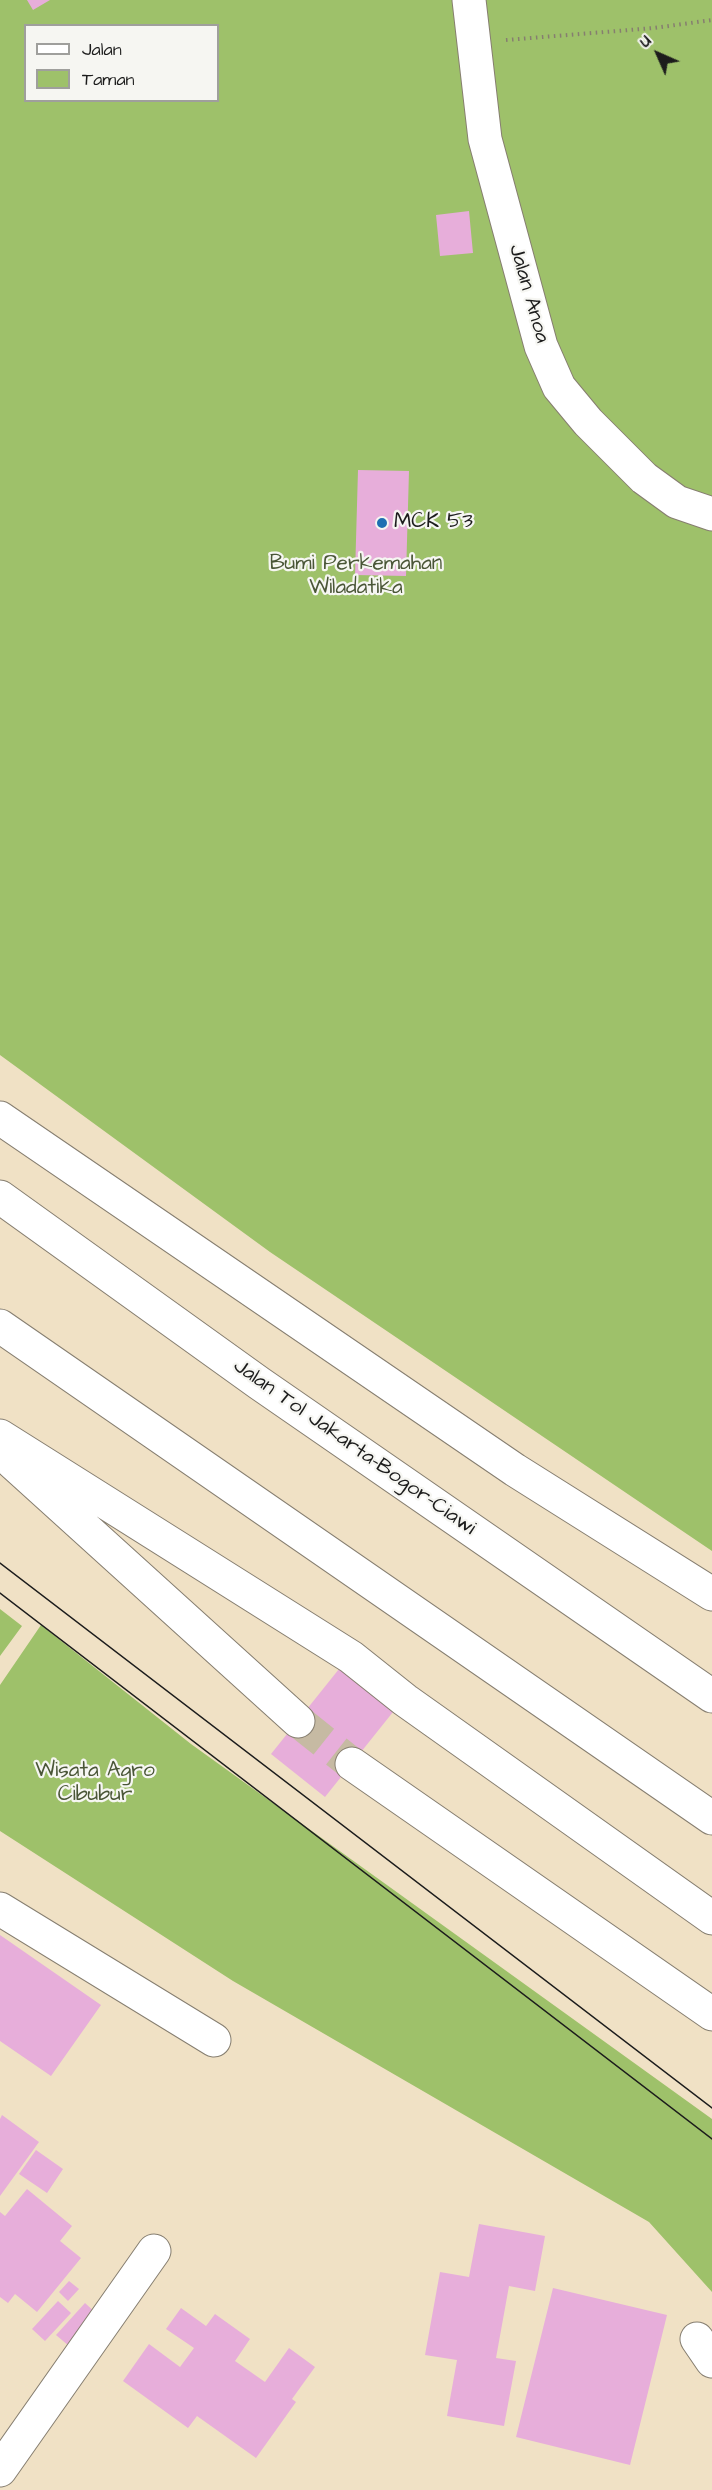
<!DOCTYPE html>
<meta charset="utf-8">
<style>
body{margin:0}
#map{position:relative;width:712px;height:2490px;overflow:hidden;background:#f0e1c5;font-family:"Architects Daughter",sans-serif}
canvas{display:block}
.legend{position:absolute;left:24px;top:24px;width:195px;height:78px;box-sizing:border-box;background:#f6f6f2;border:2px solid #9f9f9c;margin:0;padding:8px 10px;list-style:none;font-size:18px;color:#1c1c1c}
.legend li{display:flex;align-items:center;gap:12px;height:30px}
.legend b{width:30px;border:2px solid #9f9f9c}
.north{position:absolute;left:628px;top:24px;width:60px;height:60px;-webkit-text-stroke:4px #f6f6f2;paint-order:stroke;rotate:315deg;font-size:16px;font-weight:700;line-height:24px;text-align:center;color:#1c1c1c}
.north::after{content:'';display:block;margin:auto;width:21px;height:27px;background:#1c1c1c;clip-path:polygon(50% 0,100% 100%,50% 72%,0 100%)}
</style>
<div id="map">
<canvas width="712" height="2490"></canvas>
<ul class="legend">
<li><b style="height:8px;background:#fff"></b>Jalan</li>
<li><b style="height:16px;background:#9ec16a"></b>Taman</li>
</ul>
<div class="north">U</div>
</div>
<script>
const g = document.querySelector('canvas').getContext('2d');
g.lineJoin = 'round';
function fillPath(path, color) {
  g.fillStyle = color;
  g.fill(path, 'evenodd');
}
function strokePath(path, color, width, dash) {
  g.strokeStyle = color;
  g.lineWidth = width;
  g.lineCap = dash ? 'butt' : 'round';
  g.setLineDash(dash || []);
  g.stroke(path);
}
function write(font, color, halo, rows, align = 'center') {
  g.font = font + ' "Architects Daughter",sans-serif';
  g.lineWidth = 4.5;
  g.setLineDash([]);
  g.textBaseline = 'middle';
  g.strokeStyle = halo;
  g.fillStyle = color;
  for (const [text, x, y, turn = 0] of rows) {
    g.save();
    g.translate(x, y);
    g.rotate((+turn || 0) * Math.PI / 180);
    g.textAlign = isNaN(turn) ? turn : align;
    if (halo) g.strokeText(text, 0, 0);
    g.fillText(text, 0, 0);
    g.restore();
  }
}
fillPath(new Path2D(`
 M0,0H712V1551L270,1252L0,1055ZM26,26H218V100H26Z
 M0,1609L22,1626L0,1656Z
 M41,1625L191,1744L712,2119V2292L649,2222L233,1981L0,1831V1685Z`), '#9ec16a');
fillPath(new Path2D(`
 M27,0H50L33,10Z
 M469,211L473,253L440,256L436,215Z
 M358,470L409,471L406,576L355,575Z
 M343,1664L397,1707L325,1797L271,1754Z
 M0,1935L101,2005L51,2076L0,2041Z
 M2,2115L39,2142L0,2196V2119Z
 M36,2150L63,2169L47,2193L19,2174Z
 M27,2189L72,2226L60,2241L81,2258L37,2312L15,2294L8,2303L0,2297V2212L5,2216Z
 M479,2224L545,2236L535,2291L509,2286L496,2358L516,2361L504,2426L447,2416L457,2360L425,2355L440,2272L469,2277Z
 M69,2281L79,2289L68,2301L59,2292Z
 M553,2288L667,2315L630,2465L516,2437Z
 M58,2301L71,2313L45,2341L32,2329Z
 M85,2303L98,2315L69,2346L56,2335Z
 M181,2308L206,2326L215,2314L250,2339L235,2361L265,2382L289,2348L315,2367L292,2399L296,2402L256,2458L197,2416L188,2428L123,2381L149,2344L180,2367L194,2348L166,2329Z`), '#e7aeda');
strokePath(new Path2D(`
 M298,1721L352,1764`), '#c6baa3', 33, [33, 16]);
const street = new Path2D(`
 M469,0L485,139L541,346L559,387L588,422L644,478L677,502L712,514
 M0,1909L214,2040
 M697,2339L712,2361
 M0,2470L154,2251`);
const highway = new Path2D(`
 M0,1118L515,1470L712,1594
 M0,1197L259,1383L712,1696
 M0,1326L712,1818
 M0,1436L351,1657L405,1700L712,1918
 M12,1462L298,1721
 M352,1764L712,2014`);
strokePath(street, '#867e70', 35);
strokePath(highway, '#867e70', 35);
strokePath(new Path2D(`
 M506,40L654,28L712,20`), '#867e70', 4, [1.5, 4.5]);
strokePath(street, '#fff', 33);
strokePath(highway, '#fff', 33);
strokePath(new Path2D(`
 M0,1563L712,2108
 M0,1593L712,2139`), '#1c1c1c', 1.5);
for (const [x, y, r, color] of [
 [382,523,6,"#1f6fb2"]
]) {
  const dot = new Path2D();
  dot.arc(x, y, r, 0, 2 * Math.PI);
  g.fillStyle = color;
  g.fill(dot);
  strokePath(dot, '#f6f6f2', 2);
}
write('21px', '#1c1c1c', '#f6f6f2', [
 ["Jalan Anoa",528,294,74],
 ["Jalan Tol Jakarta–Bogor–Ciawi",354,1448,35]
]);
write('21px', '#1c1c1c', '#f6f6f2', [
 ["MCK 53",394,523]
], 'left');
write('21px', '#4a5637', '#f6f6f2', [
 ["Bumi Perkemahan",356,565],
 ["Wiladatika",356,589],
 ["Wisata Agro",95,1772],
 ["Cibubur",95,1796]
]);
</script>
